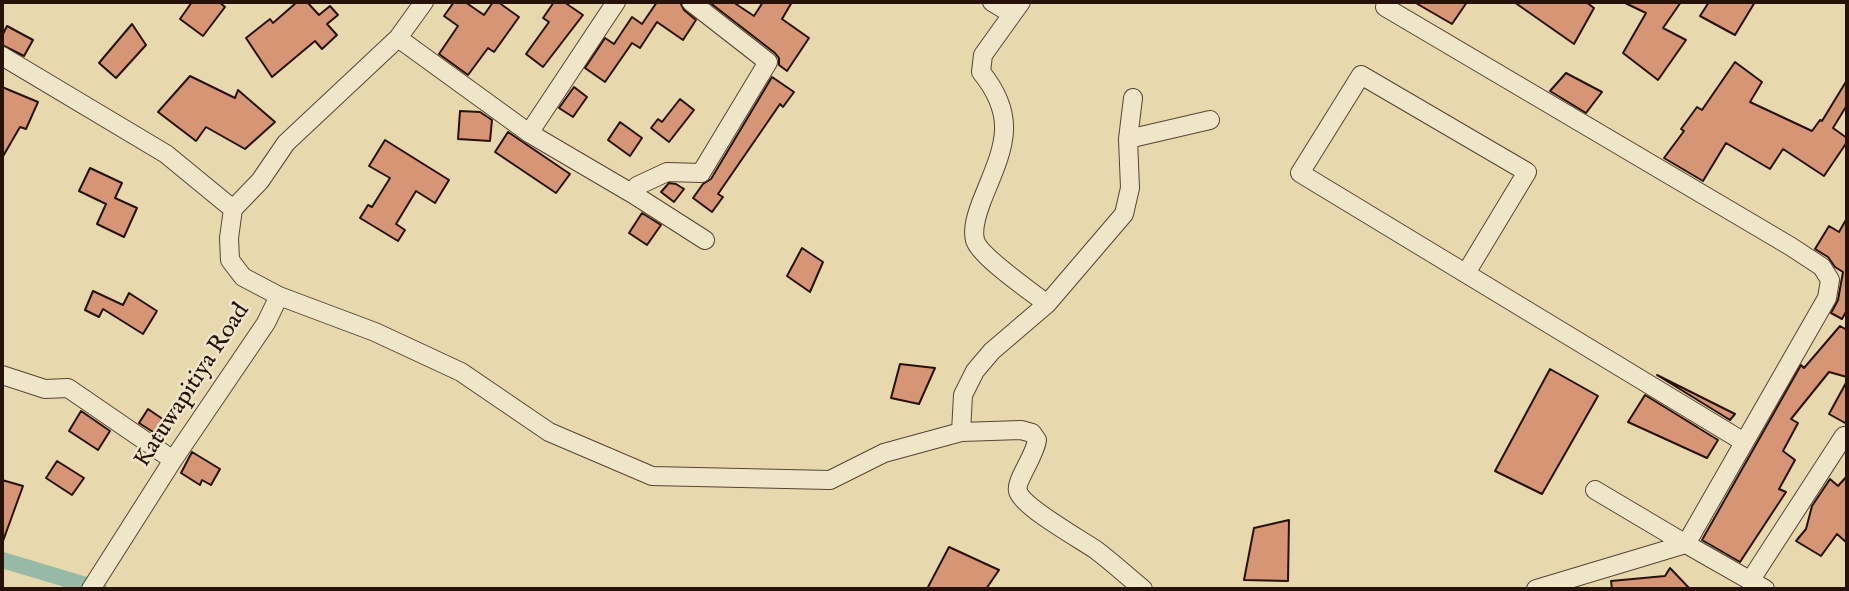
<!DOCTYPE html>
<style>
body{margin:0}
#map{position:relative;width:1849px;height:591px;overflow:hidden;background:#e7d8ad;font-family:"IM FELL English",serif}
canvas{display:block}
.frame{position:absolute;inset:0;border:4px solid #271209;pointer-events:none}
</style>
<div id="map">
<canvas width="1849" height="591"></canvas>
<div class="frame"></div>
</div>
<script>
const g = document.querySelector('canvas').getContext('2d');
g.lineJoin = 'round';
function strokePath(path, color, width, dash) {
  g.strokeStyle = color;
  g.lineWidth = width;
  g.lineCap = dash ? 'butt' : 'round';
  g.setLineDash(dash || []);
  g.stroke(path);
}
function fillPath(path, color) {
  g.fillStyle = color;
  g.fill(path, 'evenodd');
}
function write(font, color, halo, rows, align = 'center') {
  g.font = font + ' "IM FELL English",serif';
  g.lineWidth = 5;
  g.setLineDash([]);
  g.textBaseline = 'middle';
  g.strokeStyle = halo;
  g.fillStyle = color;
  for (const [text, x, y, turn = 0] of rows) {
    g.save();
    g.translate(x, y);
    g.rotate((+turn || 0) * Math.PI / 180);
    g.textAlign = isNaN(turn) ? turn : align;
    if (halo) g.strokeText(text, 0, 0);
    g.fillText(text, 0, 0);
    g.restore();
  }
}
strokePath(new Path2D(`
 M2,560L99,589`), '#97baa6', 16);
const building = new Path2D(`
 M192,2H219L225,7L203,36L180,19Z
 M297,2H307L319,15L330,6L338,15L327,24L337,35L322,49L315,41L272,77L246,38L270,19L273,23Z
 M454,2H465L484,15L493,2H498L519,17L494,52L488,48L468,75L439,54L458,26L444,16Z
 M554,2H564L583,15L543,67L526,54L549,22L543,18Z
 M657,2H680L684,10L696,20L683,40L657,22L640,48L632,43L605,82L585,68L605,38L614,44L632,17L642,24Z
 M709,2H733L754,16L763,2H792L782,19L809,38L787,71L779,65V58L775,53Z
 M1414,2H1467L1452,24Z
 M1514,2H1586L1594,8L1574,44Z
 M1623,2H1681L1663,28L1686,40L1658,80L1623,53L1646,13Z
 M1709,2H1755L1735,35L1700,16Z
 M132,24L146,45L116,78L99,63Z
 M7,26L33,40L24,56L2,45V36Z
 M1735,62L1762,82L1750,102L1812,131L1820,120L1822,121L1847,80V105L1833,128L1847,138V142L1824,176L1783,149L1770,169L1726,143L1703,181L1664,158L1684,131L1681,129L1697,107L1702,110Z
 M1566,73L1602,92L1586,113L1550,91Z
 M190,76L235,98L238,90L275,122L245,149L206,127L196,141L158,112Z
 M772,77L794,92L783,107L780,104L758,136L718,194L723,197L712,212L693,198L703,184L711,179Z
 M2,87L38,102L26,129L20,127L2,158Z
 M574,87L587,97L573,117L559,108Z
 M680,99L694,110L669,142L651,128L658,119L662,122Z
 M460,111L480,112L492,120L490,141L458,139Z
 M620,122L642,138L630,156L608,140Z
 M508,132L570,174L556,193L495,152Z
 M385,140L449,180L435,203L416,191L396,224L405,230L398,241L360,218L368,205L372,207L390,178L369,166Z
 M90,168L122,183L115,198L137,208L124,237L97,224L106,204L79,191Z
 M669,183L676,184L684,189L674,202L661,192Z
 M642,213L661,225L647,245L629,233Z
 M1847,218V310L1842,319L1831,313L1838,300L1843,272L1835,267L1828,257L1815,249L1829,226L1839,232Z
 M802,248L823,262L810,292L787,276Z
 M93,291L123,305L129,293L157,311L143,334L103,309L99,317L85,310Z
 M1840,326L1847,330V377L1829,372L1791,419L1798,423L1783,451L1795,460L1779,489L1786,492L1740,562L1702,540L1801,365L1804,368Z
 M900,364L935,368L919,404L891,398Z
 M1550,369L1598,396L1542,494L1495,471Z
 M1657,375L1735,414L1730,420Z
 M1847,381V424L1829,414Z
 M1645,395L1718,440L1707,458L1628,422Z
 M148,409L170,424L161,437L139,423Z
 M81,411L110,431L98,450L69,431Z
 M192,452L220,469L211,485L202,480L200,485L181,473Z
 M57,461L84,478L72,495L46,478Z
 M1847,476V543L1837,534L1821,556L1796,541L1806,529L1812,506L1830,479L1838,486Z
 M2,480L23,486L3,541L2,540Z
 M1289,520L1288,581L1244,580L1254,528Z
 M949,547L999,570L986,589H927Z
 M1670,568L1690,589H1612L1611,581L1665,576Z`);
fillPath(building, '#d69676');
strokePath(building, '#271209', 2);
const minor = new Path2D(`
 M424,2L398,38L286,143L260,181L233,209L229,238L230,260L243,277L279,296L375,332L461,372L549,432L652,476L830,480L884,453L961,432L1021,430L1032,433L1037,440C1035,456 1015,481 1018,491C1022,507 1080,539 1096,550C1112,562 1127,576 1143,589
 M691,2L768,62L701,173L667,172L637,186L633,194L705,240
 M992,2L1012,14
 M1021,2L983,55L981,72C1021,121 1001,152 981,203C977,214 972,228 975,240C979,256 1032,292 1047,304
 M1385,7L1790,246L1822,267L1830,280L1827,298L1686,544L1595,490
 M398,38L529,133L633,194
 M2,56L166,154L233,209
 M529,133L616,2
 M1128,139L1210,120
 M1466,273L1527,172L1361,75L1300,173L1744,442
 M2,375L45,389L68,388L173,460
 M961,432L963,395L975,371L992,351L1047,304L1124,214L1130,188L1128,139L1133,98
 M1750,581L1844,436L1847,438
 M91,589L173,460L266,323L279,296
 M1536,589L1686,544L1765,589`);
strokePath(minor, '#574432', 20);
strokePath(minor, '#efe6ca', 18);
write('24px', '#271209', '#efe6ca', [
 ["Katuwapitiya Road",193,386,-57]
]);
</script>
